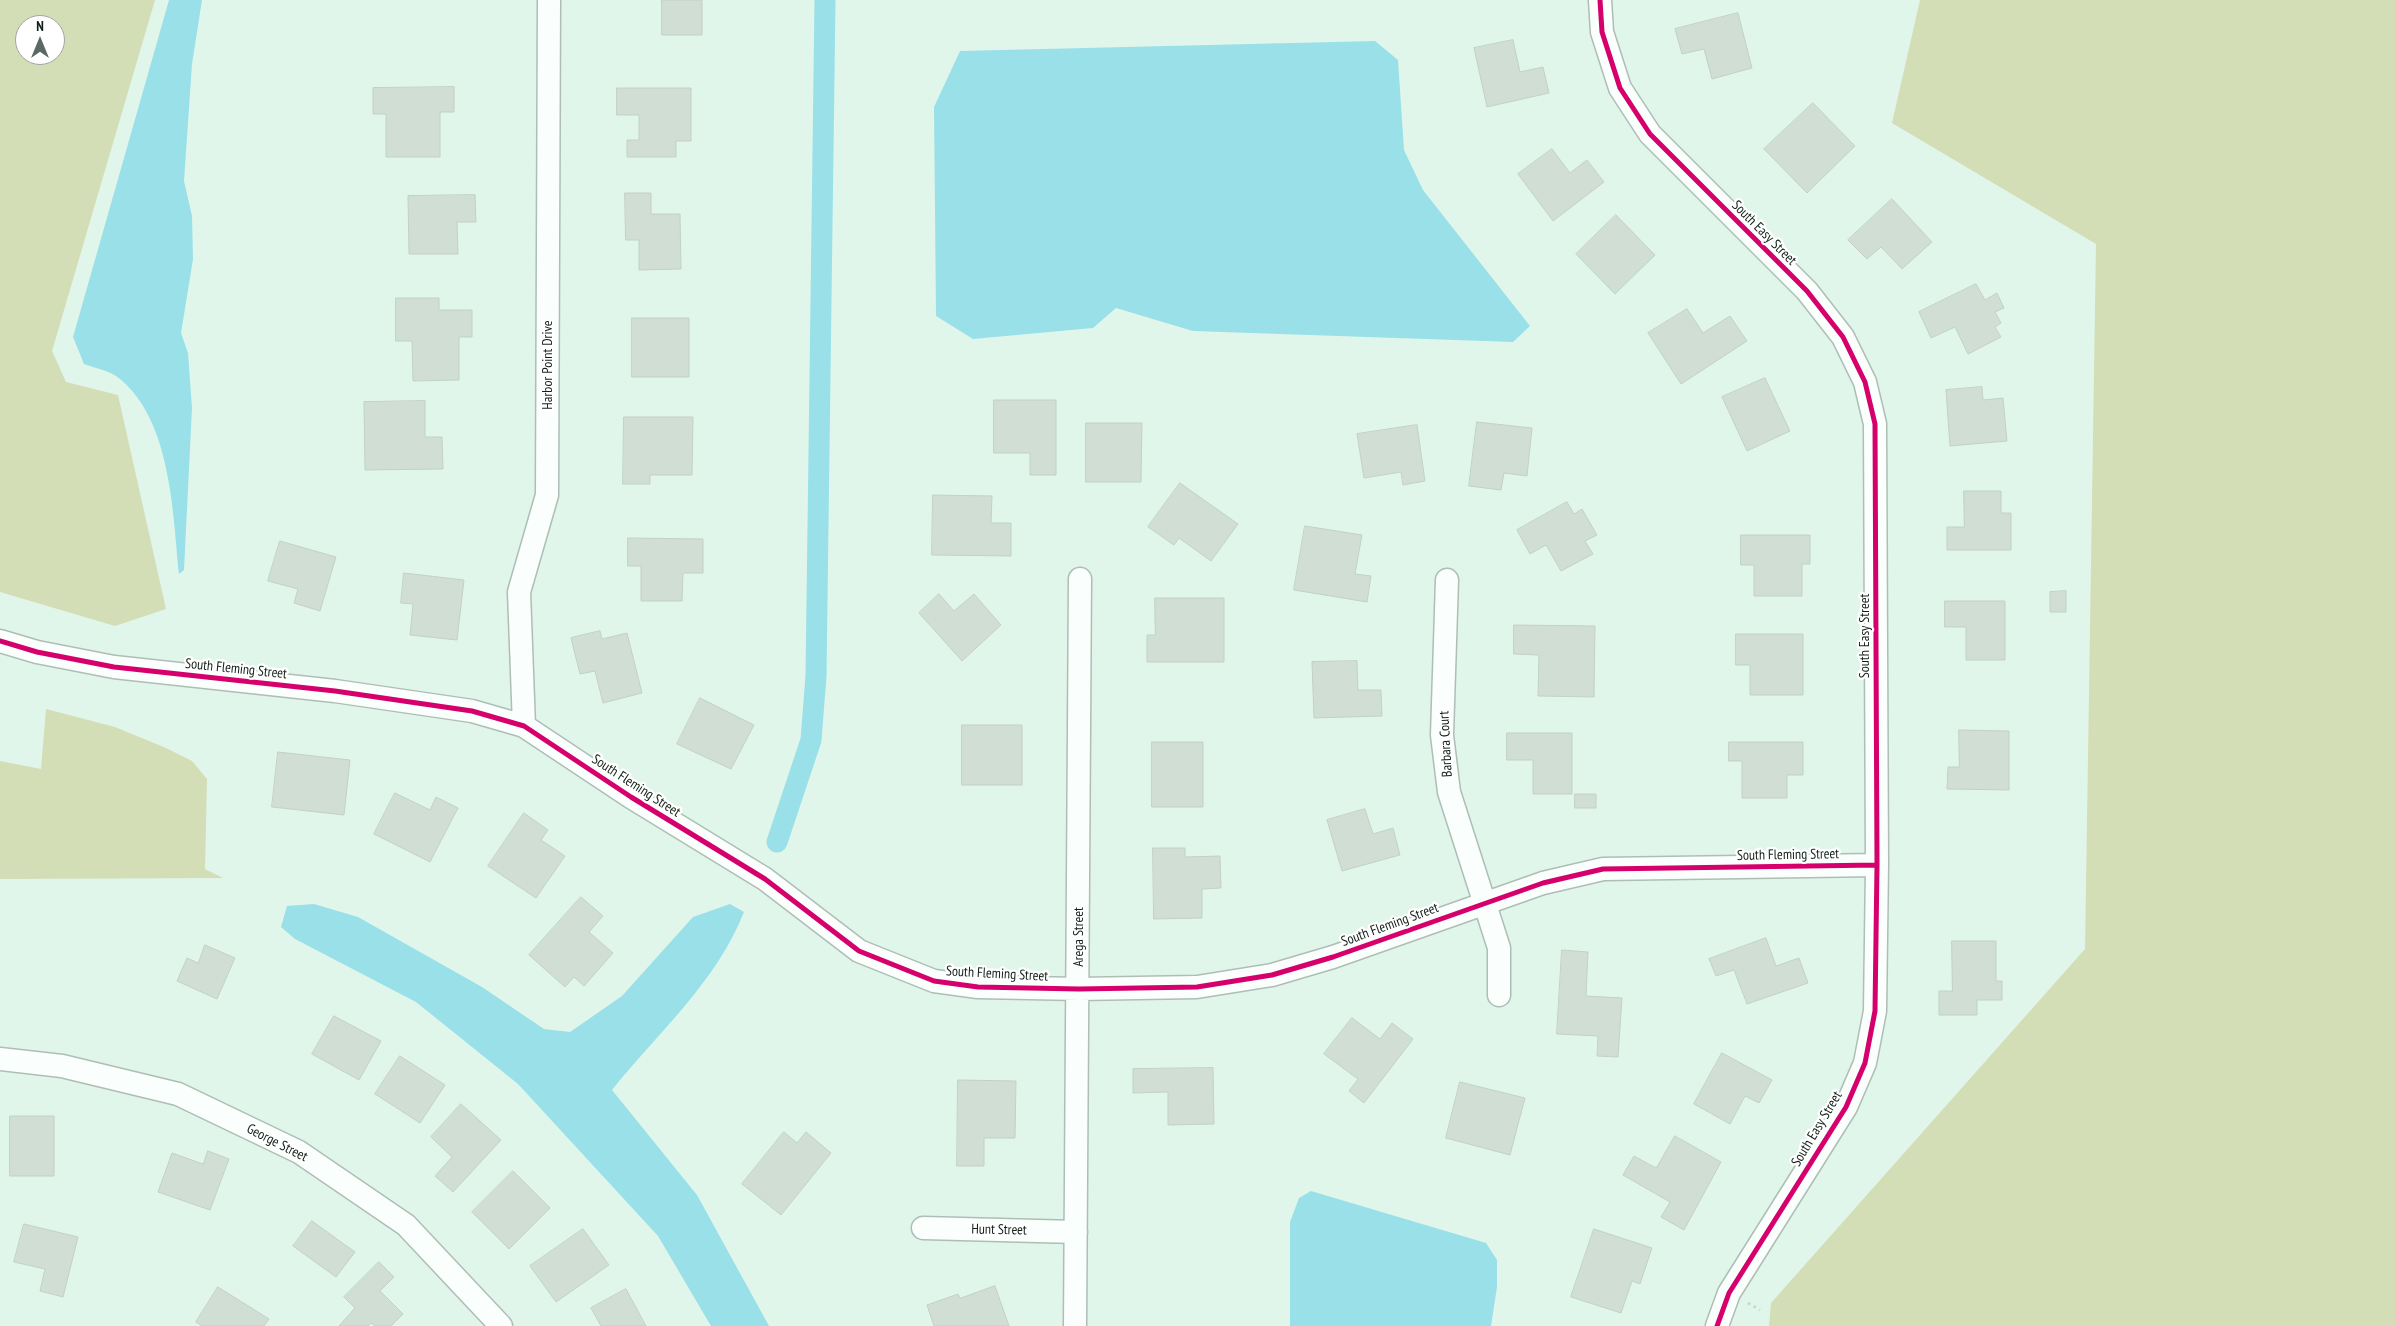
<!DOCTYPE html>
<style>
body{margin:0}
#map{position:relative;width:2395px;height:1326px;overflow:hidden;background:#e1f6ea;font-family:"PT Sans Narrow",sans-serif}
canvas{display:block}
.north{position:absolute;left:15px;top:15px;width:50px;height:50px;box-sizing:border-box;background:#fff;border:1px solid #a0a5a3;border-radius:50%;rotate:0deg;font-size:14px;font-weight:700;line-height:20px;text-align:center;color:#121f18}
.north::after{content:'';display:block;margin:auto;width:18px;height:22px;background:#5a6a62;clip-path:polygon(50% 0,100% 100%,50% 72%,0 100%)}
</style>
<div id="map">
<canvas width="2395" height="1326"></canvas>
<div class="north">N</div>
</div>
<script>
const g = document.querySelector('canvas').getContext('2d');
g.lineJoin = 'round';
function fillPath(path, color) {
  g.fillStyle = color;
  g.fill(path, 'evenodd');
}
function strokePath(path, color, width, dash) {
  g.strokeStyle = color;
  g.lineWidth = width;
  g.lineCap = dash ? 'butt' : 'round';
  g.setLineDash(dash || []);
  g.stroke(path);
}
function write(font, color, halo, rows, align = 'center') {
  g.font = font + ' "PT Sans Narrow",sans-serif';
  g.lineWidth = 4.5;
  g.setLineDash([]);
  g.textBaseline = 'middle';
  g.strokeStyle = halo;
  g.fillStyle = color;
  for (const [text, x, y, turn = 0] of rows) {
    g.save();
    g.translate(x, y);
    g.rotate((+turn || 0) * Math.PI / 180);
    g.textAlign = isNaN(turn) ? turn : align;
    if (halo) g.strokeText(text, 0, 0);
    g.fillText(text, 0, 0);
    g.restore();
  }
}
fillPath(new Path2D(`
 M0,0H155L52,351L66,382L118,395L166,609L115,626L0,592ZM25,25H55V55H25Z
 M1920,0H2395V1326H1769L1771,1303L2085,949L2096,244L1892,123Z
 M46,709L115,727L166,748L192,761L207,779L205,869L223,878L0,879V761L41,769Z`), '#d3ddb6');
fillPath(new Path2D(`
 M169,0H202L192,64L184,181L192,216L193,259L181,333L188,353L192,408L184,570L179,574C173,513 171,421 120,379C111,371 95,368 84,364L73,337Z
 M1375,41L1398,60L1404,150L1423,190L1530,326L1513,342L1193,331L1116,308L1093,328L973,339L936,316L934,107L960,51Z
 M314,904L358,917L482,987L544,1029L570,1032L622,996L693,917L730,904L744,912C717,981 658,1033 612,1090L697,1195L769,1326H711L658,1236L518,1084L416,1002L295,939L281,927L287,906Z
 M1311,1191L1486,1243L1497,1260V1287L1491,1326H1290V1222L1299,1198Z`), '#99e0e9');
strokePath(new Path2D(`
 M777,842L811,740L816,676L825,0`), '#99e0e9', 21);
const building = new Path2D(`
 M662,0H702V35H662Z
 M1738,13L1752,68L1712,79L1704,49L1682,54L1675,29Z
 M1513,40L1520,72L1543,67L1549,93L1487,107L1474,48Z
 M454,87V112H440V157H386V114H373V88Z
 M617,88H691V141H676V157H627V140H639V115H617Z
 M1813,103L1855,146L1807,193L1764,149Z
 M1552,149L1570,173L1587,160L1604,182L1553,221L1518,174Z
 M625,193H651V214H680L681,269L639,270V240H626Z
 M475,195L476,222H457L458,254H409L408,196Z
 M1892,199L1932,242L1902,269L1881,247L1867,259L1848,240Z
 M1616,215L1655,255L1615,294L1576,254Z
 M1976,284L1985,300L1997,293L2004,308L1995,312L2001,323L1995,327L2001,337L1968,354L1955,327L1931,338L1919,312Z
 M396,298H439V310H472V337H459V380L413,381L412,341H396Z
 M1687,309L1703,333L1730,316L1747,341L1681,384L1648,333Z
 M632,318H689V377H632Z
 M1765,378L1790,431L1747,451L1722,397Z
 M1982,387L1983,400L2003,398L2007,441L1950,446L1946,390Z
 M994,400H1056V475H1030V453H994Z
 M425,401V437H442L443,469L365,470L364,402Z
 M624,417H693L692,475H650V484H623Z
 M1477,422L1532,428L1527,476L1504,473L1501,490L1469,486Z
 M1086,423H1142L1141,482H1086Z
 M1417,425L1425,481L1403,485L1401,472L1364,478L1357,434Z
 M1180,483L1238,524L1211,561L1179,538L1174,545L1148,527Z
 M1964,491H2001V513H2011V550H1947V527H1964Z
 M933,495L992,496L991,523H1011V556L932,555Z
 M1567,502L1574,514L1582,509L1597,535L1585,541L1593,554L1561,571L1546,545L1530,554L1517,530Z
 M1305,526L1362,535L1355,574L1371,576L1367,602L1294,590Z
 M1741,535H1810V564H1802V596H1754V565H1741Z
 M628,538L703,539V573H683L682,601H641V566H628Z
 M280,541L336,557L320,611L294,603L298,589L268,581Z
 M404,573L464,580L457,640L410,635L413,604L401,603Z
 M2066,591V612H2050V592Z
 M939,594L954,611L974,594L1001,625L962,661L919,613Z
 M1155,598H1224V662H1147V635H1155Z
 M1945,601H2005V660H1966V627H1945Z
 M1514,625L1595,626L1594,697L1538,696L1539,655L1514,654Z
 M600,631L602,639L627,633L642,693L603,703L595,671L580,674L571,638Z
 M1736,634H1803V695H1750V665H1736Z
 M1357,661L1358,690H1381L1382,716L1314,718L1312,662Z
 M700,698L754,725L731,769L677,744Z
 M962,725H1022V785H962Z
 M1959,730L2009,731V790L1947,789L1948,767H1959Z
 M1507,733H1572V794H1533V760H1507Z
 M1152,742H1203V807H1152Z
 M1729,742H1803V775H1787V798H1742V761H1729Z
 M278,752L350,760L344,815L272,807Z
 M395,793L430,810L436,797L458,808L430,862L374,834Z
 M1575,794H1596V808H1575Z
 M1365,809L1373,834L1393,828L1400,855L1342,871L1327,820Z
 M524,813L548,830L541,840L565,856L536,898L488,866Z
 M1153,848H1185V857L1220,856L1221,888L1202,889V918L1154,919Z
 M581,897L603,916L589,932L613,953L584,986L574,977L565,987L529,955Z
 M1766,938L1776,966L1799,958L1808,983L1747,1004L1734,970L1716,976L1709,959Z
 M1952,941H1996V981H2002V1000H1977V1015H1939V991H1952Z
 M205,945L235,958L217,999L177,981L187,958L198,963Z
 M1562,950L1588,952L1586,996L1622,998L1618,1057L1597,1056L1598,1036L1557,1034Z
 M334,1016L381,1041L359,1080L312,1054Z
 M1352,1018L1380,1039L1392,1023L1413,1039L1364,1103L1349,1091L1358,1079L1324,1054Z
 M1722,1053L1772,1080L1759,1103L1745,1096L1730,1124L1694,1104Z
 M400,1056L445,1085L420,1123L375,1094Z
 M1213,1068L1214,1124L1168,1125V1092L1133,1093V1069Z
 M958,1080L1016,1081L1015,1138H984V1166H957Z
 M1460,1082L1525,1098L1510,1155L1446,1138Z
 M461,1104L501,1140L453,1192L435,1176L452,1157L431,1137Z
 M10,1116H54V1176H10Z
 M784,1132L797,1143L806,1132L831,1153L781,1215L742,1184Z
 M1675,1136L1721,1162L1684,1230L1661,1217L1670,1202L1623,1175L1634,1156L1656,1168Z
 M208,1151L229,1159L210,1210L158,1192L172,1153L203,1164Z
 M513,1171L550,1208L509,1249L472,1212Z
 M312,1221L355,1252L336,1277L293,1246Z
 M24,1224L78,1237L63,1297L40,1291L45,1269L14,1262Z
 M583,1229L609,1265L556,1302L530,1266Z
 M1594,1229L1652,1248L1640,1284L1632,1281L1621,1313L1571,1297Z
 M379,1262L394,1277L380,1291L403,1314L391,1326H375L371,1323L368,1326H339L355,1308L344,1297Z
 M995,1286L1009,1326H934L927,1305L958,1294L960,1298Z
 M218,1287L269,1319L264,1326H202L196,1322Z
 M626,1289L646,1326H601L591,1308Z`);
fillPath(building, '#d1ded3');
strokePath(building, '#c2d0c5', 1);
const minor = new Path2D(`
 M1600,0L1602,32L1620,88L1650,134L1807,291L1843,337L1865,382L1875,424L1877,865L1875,1011L1865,1063L1846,1107L1729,1293L1717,1326
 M1447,580L1442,735L1449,792L1499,948V995
 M0,641L37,652L114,667L335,691L472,711L524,726L631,797L765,879L859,951L934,981L978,987L1079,989L1197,987L1272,975L1333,957L1543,883L1603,869L1877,865
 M524,726L519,592L547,495L549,0
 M0,1059L62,1066L178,1094L299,1152L406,1225L501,1326
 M923,1228L1076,1232
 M1075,1326L1080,579`);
strokePath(minor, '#aebeb5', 25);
strokePath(new Path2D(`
 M1748,1303L1760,1310`), '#cdd3d0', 3, [2.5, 4]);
strokePath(minor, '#fafefc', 22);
strokePath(new Path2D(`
 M1600,0L1602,32L1620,88L1650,134L1807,291L1843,337L1865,382L1875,424L1877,865L1875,1011L1865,1063L1846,1107L1729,1293L1717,1326
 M0,641L37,652L114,667L335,691L472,711L524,726L631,797L765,879L859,951L934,981L978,987L1079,989L1197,987L1272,975L1333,957L1543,883L1603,869L1877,865`), '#d6006c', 5);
write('14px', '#121f18', '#fff', [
 ["South Easy Street",1764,233,45],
 ["Harbor Point Drive",548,365,-90],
 ["South Easy Street",1865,636,-90],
 ["South Fleming Street",236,669,6],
 ["Barbara Court",1446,744,-93],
 ["South Fleming Street",636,786,33],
 ["South Fleming Street",1788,855,-1],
 ["South Fleming Street",1390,925,-20],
 ["Arega Street",1079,937,-90],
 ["South Fleming Street",997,974,3],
 ["South Easy Street",1817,1129,-59],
 ["George Street",277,1143,27],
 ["Hunt Street",999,1230,1]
]);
</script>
